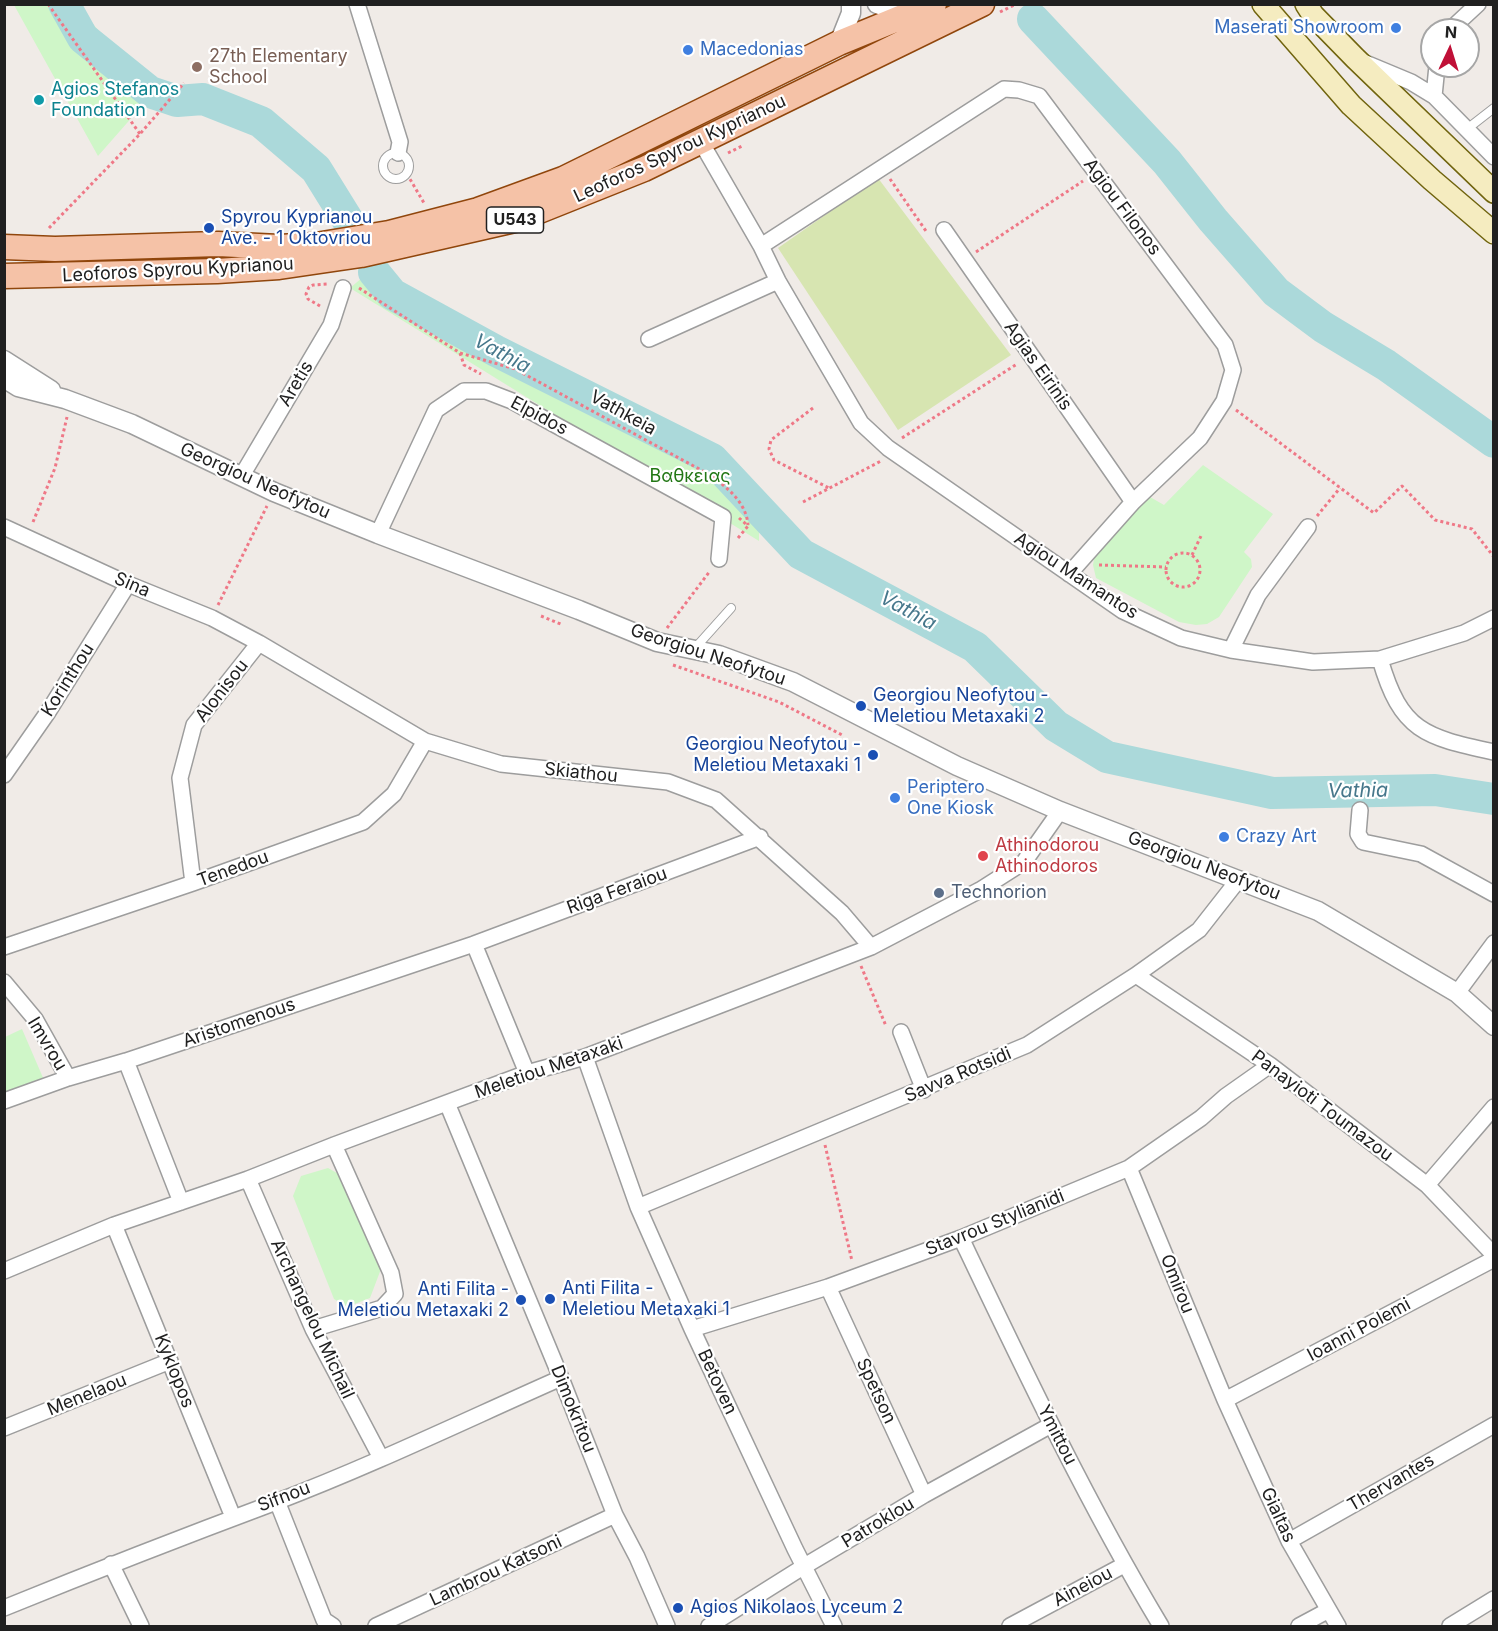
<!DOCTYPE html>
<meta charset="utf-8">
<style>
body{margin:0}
#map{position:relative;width:1498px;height:1631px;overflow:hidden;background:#f0ebe7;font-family:Inter,sans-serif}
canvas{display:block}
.frame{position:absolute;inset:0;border:6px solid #202020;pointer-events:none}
.north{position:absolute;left:1420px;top:18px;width:60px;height:60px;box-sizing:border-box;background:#fff;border:2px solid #a6a6a6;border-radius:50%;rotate:4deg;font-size:16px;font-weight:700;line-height:24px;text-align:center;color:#202020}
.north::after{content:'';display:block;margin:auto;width:21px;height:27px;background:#c01037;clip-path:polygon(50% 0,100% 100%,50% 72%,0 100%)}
</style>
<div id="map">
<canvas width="1498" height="1631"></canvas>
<div class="frame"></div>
<div class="north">N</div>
</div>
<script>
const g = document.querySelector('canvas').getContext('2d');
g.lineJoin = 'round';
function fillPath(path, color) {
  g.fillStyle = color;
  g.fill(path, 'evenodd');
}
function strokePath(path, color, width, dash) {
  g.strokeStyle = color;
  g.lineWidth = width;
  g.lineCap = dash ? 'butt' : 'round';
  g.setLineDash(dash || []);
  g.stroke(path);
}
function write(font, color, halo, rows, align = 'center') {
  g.font = font + ' Inter,sans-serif';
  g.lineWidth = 4.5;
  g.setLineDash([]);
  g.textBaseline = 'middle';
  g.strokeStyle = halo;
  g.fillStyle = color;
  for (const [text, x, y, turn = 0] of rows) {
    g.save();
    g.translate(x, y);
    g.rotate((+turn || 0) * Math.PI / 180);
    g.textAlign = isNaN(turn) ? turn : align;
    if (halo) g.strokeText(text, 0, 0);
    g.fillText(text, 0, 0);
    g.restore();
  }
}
fillPath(new Path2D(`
 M878,178L1011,355L898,430L778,248Z`), '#d7e5b1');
fillPath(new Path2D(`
 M14,5H80L83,14L156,90L98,156Z
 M363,277L705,465L759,520V541L350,288Z
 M1203,465L1273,514L1244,552L1251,559L1252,567L1219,617L1207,624L1196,625L1179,622L1096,578L1093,565L1096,548L1150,497L1164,505Z
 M22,1029L44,1080L5,1094V1037Z
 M328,1168L344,1177L381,1269L370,1298L347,1307L334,1299L293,1196L301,1176Z`), '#cff6c8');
strokePath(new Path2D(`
 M64,4L83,38L150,92L177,101L203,99L261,122L316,169L347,219
 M1033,19L1167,162L1213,220L1276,292L1323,327L1386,365L1494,442
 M374,272L392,294L496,351L712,459L801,554L975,647L1056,726L1107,757L1272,793L1435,790L1494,799`), '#abd9da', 32);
const service = new Path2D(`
 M1467,129L1494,108
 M383 166a13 13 0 1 1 26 0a13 13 0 1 1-26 0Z
 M696,647L731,608`);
const minor = new Path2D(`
 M357,4L400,142L398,153
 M1450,30L1478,4
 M1363,62L1411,82L1434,96L1494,157
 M1434,96L1437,66
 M701,142L761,246L778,281L861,423L888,448L1123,611L1181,638L1231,650L1313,662L1380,659L1464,633L1494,618
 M944,230L1133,502
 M761,246L1004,89L1019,90L1039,96L1225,345L1233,370L1224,401L1200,438L1133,502L1069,574
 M649,339L778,281
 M241,477L331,325L343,288
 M4,527L128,584L212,618L259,643L425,741L501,764L668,782L716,800L842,913L871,947
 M378,534L436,410L464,391H486L512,401L723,517L719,559
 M1231,650L1258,595L1308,527
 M1380,659C1401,732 1425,737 1494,752
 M4,775L48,712L128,584
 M1360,810L1358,834L1363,842L1421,854L1494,894
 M193,883L180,778L194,725L259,643
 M474,944L527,1073
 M4,947L193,883L363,822L394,794L425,741
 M1136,975L1270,1065L1427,1185L1494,1255
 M4,982L35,1019L68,1078
 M1457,993L1494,943
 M901,1032L924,1090
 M585,1057L638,1207L692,1329L795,1549L834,1626
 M126,1061L181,1202
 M4,1101L68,1078L126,1061L474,944L760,837
 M447,1103L561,1378L615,1515L637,1557L667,1626
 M1129,1168L1225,1400L1289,1541L1338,1626
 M248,1179L313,1329L381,1458
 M1427,1185L1494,1107
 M638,1207L1027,1045L1136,975L1199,930L1239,879
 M114,1225L233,1517
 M961,1238C1024,1370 1086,1501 1161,1626
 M4,1271L114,1225L248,1179L334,1145L527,1073L585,1057L871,947L980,890L1024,862L1060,811
 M828,1287L924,1495
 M313,1329L382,1308L395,1294L391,1273L334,1145
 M692,1329L828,1287L961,1238L1129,1168L1201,1118L1226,1096L1270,1065
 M1225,1400L1494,1259
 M4,1428L170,1361
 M277,1501L324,1620L333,1626
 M1289,1541L1494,1425
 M111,1564L141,1626
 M4,1608C95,1571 185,1536 276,1502C373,1465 466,1420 561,1378
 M376,1626L615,1515
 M709,1626L803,1567L924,1495L1051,1425
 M1010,1626L1124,1565
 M1299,1626L1327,1611
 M1450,1626L1494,1599`);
const tertiary = new Path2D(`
 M877,4L910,16
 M839,43L851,13V4
 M4,360L51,390
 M4,378L18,387L65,399L132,424L274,492L378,534L579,610L657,642L719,655L793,682L957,766L1060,811L1318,911L1457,993L1494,1026`);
const secondary = new Path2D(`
 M1263,4L1351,105L1432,180L1494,233
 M1306,4L1313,15L1355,58L1494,192`);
const primary = new Path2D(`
 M4,247L55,249L218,244L279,247L316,245L389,233L478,210L563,179L839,43L934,4
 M4,276L217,271L279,267L361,255L519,219L644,169L982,4`);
strokePath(service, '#9d9d9d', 10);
strokePath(minor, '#9d9d9d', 18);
strokePath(tertiary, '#9d9d9d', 21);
strokePath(secondary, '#70640e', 24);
strokePath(primary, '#90460c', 27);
strokePath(new Path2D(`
 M48,4L140,134
 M1000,12L1016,4
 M728,153L744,145
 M407,174L424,203
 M890,179L926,231H928
 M49,228L140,134L184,83
 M976,252L1083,181
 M359,288L460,353L464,365L481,374
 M320,306L308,299L306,294L309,287L313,285L328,284
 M460,353L515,369L712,476C728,489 746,502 748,525
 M813,408L771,440L769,449L774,460L829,488
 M1236,410L1374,513L1402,486L1435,520L1472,529L1494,557
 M902,438L1017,364
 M803,502L881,461
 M1317,516L1340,488
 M739,518L748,526
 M33,522L55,468L67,417
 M738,538L748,526
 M1166 570a17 17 0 1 1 34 0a17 17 0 1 1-34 0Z
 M1192,555L1201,536
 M1099,565L1166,567
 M218,605L267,506
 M541,616L563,625
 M667,628L710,571
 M673,665L779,702L844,736
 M861,966L886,1026
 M825,1145L852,1261`), '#ef7887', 3, [3, 3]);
strokePath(service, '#fff', 8);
strokePath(minor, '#fff', 15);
strokePath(tertiary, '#fff', 18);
strokePath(secondary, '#f5ecc0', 21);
strokePath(primary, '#f5c2a7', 24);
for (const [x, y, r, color] of [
 [1396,28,6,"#3f7fe0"],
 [688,50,6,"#3f7fe0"],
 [197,67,6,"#8d6e63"],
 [39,100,6,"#0f9aa8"],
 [209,228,6,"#1a4fb4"],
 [861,706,6,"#1a4fb4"],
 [873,755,6,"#1a4fb4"],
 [895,798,6,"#3f7fe0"],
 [1224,837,6,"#3f7fe0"],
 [983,856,6,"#e0444e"],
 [939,893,6,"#5c6f8a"],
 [550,1299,6,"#1a4fb4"],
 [521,1300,6,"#1a4fb4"],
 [678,1608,6,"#1a4fb4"]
]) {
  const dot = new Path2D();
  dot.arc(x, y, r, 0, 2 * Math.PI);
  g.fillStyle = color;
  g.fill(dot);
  strokePath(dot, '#fff', 2);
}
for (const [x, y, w] of [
 [515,220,57]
]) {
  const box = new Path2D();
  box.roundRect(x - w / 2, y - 13, w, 26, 4.5);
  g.fillStyle = '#fff';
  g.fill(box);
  strokePath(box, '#202020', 1.5);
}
write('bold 16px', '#202020', null, [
 ["U543",515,220]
]);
write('18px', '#366cbe', '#fff', [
 ["Maserati Showroom",1384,28,"right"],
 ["Macedonias",700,50],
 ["Periptero",907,788],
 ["One Kiosk",907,809],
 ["Crazy Art",1236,837]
], 'left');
write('18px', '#785e54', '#fff', [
 ["27th Elementary",209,57],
 ["School",209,78]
], 'left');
write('18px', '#0d838f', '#fff', [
 ["Agios Stefanos",51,90],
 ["Foundation",51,111]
], 'left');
write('18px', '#202020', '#fff', [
 ["Leoforos Spyrou Kyprianou",680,149,-25],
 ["Agiou Filonos",1122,207,53],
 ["Leoforos Spyrou Kyprianou",178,270,-3],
 ["Agias Eirinis",1038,366,55],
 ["Aretis",296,384,-59],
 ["Vathkeia",623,413,29],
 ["Elpidos",539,416,28],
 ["Georgiou Neofytou",255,481,24],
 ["Agiou Mamantos",1076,576,33],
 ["Sina",132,585,23],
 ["Georgiou Neofytou",708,655,18],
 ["Korinthou",68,680,-58],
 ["Alonisou",222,691,-52],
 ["Skiathou",581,773,6],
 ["Georgiou Neofytou",1204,866,21],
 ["Tenedou",233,869,-20],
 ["Riga Feraiou",617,891,-20],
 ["Aristomenous",239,1023,-19],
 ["Imvrou",47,1044,59],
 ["Meletiou Metaxaki",549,1068,-19],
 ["Savva Rotsidi",958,1075,-23],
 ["Panayioti Toumazou",1322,1106,37],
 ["Stavrou Stylianidi",995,1223,-22],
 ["Omirou",1177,1284,68],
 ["Archangelou Michail",312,1319,65],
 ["Ioanni Polemi",1359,1330,-28],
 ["Kyklopos",174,1371,68],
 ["Betoven",717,1382,65],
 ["Spetson",876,1391,65],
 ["Menelaou",87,1395,-22],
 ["Dimokritou",573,1409,68],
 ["Ymittou",1057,1435,63],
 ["Thervantes",1391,1483,-30],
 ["Sifnou",284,1497,-21],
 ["Gialtas",1278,1515,65],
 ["Patroklou",878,1523,-31],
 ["Lambrou Katsoni",496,1571,-25],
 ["Aineiou",1083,1587,-28]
]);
write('18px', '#164399', '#fff', [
 ["Spyrou Kyprianou",221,218],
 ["Ave. - 1 Oktovriou",221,239],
 ["Georgiou Neofytou -",873,696],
 ["Meletiou Metaxaki 2",873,717],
 ["Georgiou Neofytou -",861,745,"right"],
 ["Meletiou Metaxaki 1",861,766,"right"],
 ["Anti Filita -",562,1289],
 ["Meletiou Metaxaki 1",562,1310],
 ["Anti Filita -",509,1290,"right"],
 ["Meletiou Metaxaki 2",509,1311,"right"],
 ["Agios Nikolaos Lyceum 2",690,1608]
], 'left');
write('18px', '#227715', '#fff', [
 ["Βαθκειας",690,477]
]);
write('18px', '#be3a42', '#fff', [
 ["Athinodorou",995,846],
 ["Athinodoros",995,867]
], 'left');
write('18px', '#4e5e75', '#fff', [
 ["Technorion",951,893]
], 'left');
write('italic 20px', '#46778b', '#fff', [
 ["Vathia",502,354,28],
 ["Vathia",908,611,28],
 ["Vathia",1358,791,-1]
]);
</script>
